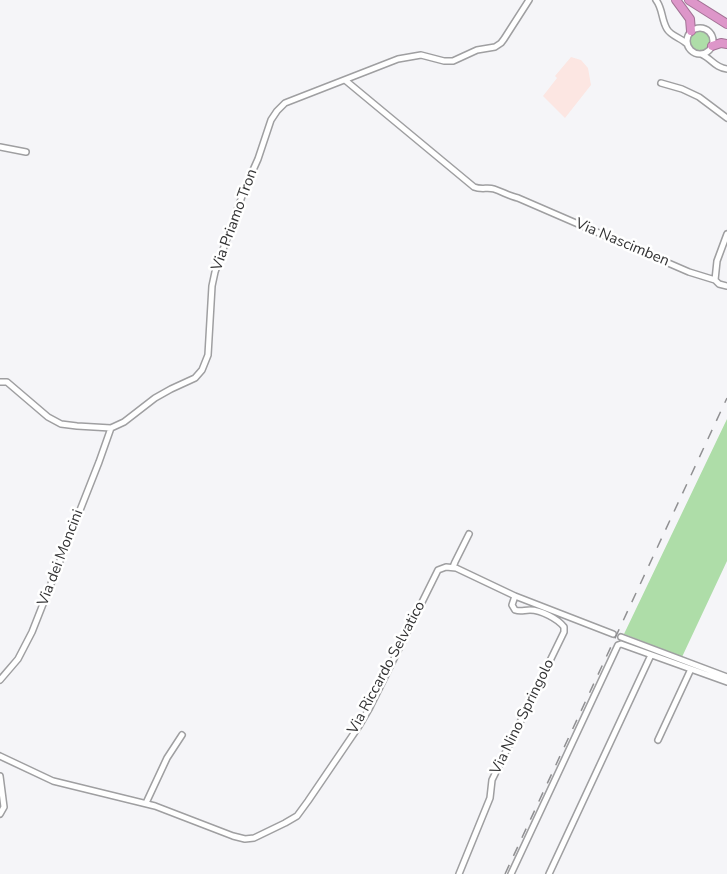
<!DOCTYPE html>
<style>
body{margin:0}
canvas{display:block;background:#f5f5f8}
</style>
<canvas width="727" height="874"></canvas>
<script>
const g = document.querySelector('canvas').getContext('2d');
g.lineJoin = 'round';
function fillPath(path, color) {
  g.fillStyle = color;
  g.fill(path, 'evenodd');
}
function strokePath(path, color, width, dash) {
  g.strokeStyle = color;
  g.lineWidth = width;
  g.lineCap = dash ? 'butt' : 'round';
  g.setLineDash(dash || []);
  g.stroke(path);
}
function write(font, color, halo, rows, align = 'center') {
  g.font = font + ' "Nunito Sans",sans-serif';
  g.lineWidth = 5;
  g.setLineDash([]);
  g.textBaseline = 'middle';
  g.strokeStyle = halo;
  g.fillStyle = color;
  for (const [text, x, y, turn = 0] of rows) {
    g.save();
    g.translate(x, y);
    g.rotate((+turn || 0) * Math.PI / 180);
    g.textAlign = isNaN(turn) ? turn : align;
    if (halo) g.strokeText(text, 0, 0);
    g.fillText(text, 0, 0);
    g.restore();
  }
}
fillPath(new Path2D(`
 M571,57L581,60L588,68L591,85L565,118L543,96L557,78L555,76Z`), '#fce6e2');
fillPath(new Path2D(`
 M689 41a11 11 0 1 1 22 0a11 11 0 1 1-22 0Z
 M727,419V561L682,657L624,634Z`), '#aedda8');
const minor = new Path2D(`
 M656,0C663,9 661,19 667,29C671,36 681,38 687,44
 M687 41a13 13 0 1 1 26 0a13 13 0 1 1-26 0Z
 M701,54C711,58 715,68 727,69
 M345,80L474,187C481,190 488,187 494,189C503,192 509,196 518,198L689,272L715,280L719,284L727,286
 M661,83L682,89L699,97L727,118
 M0,147L26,152
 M715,280L717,261L727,234
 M0,382H7L48,417L61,424L77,426L111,428L124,422L155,398L171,389L195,378L202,370L208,355L212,286L215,272L245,188L258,159L271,120L277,111L285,103L398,59L421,55L444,61H453L477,50L495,47L501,43L504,39L529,0
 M453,567L455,562L469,534
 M621,637L727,677
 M0,680L18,659L32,632L99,462L111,428
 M658,740L691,669
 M0,756L53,781L155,806L233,836L245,839L254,838L285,823L297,816L308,801L359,726L369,709L438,570L446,567L456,568L515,596L613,634
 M0,776L4,807L0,814
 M146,803L167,758L182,735
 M459,874L490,798L492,780L564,632V627C558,619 541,610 530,610C524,610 521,612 515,610L512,605L515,596
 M511,874L618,645L621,644L727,682
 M549,874L651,655`);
const highway = new Path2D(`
 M676,0L690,19L691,31
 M689,0L727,24
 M712,46L721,43L727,44`);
strokePath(minor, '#9f9fa1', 8);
strokePath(highway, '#a27395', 10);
strokePath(minor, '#fff', 5);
strokePath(highway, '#dd96c9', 8);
strokePath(new Path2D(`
 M505,874L727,398`), '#909092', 1.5, [10, 10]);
write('15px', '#333334', '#fff', [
 ["Via Priamo Tron",235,220,-70],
 ["Via Nascimben",622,243,23],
 ["Via dei Moncini",61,558,-69],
 ["Via Riccardo Selvatico",387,668,-62],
 ["Via Nino Springolo",523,717,-64]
]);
</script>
